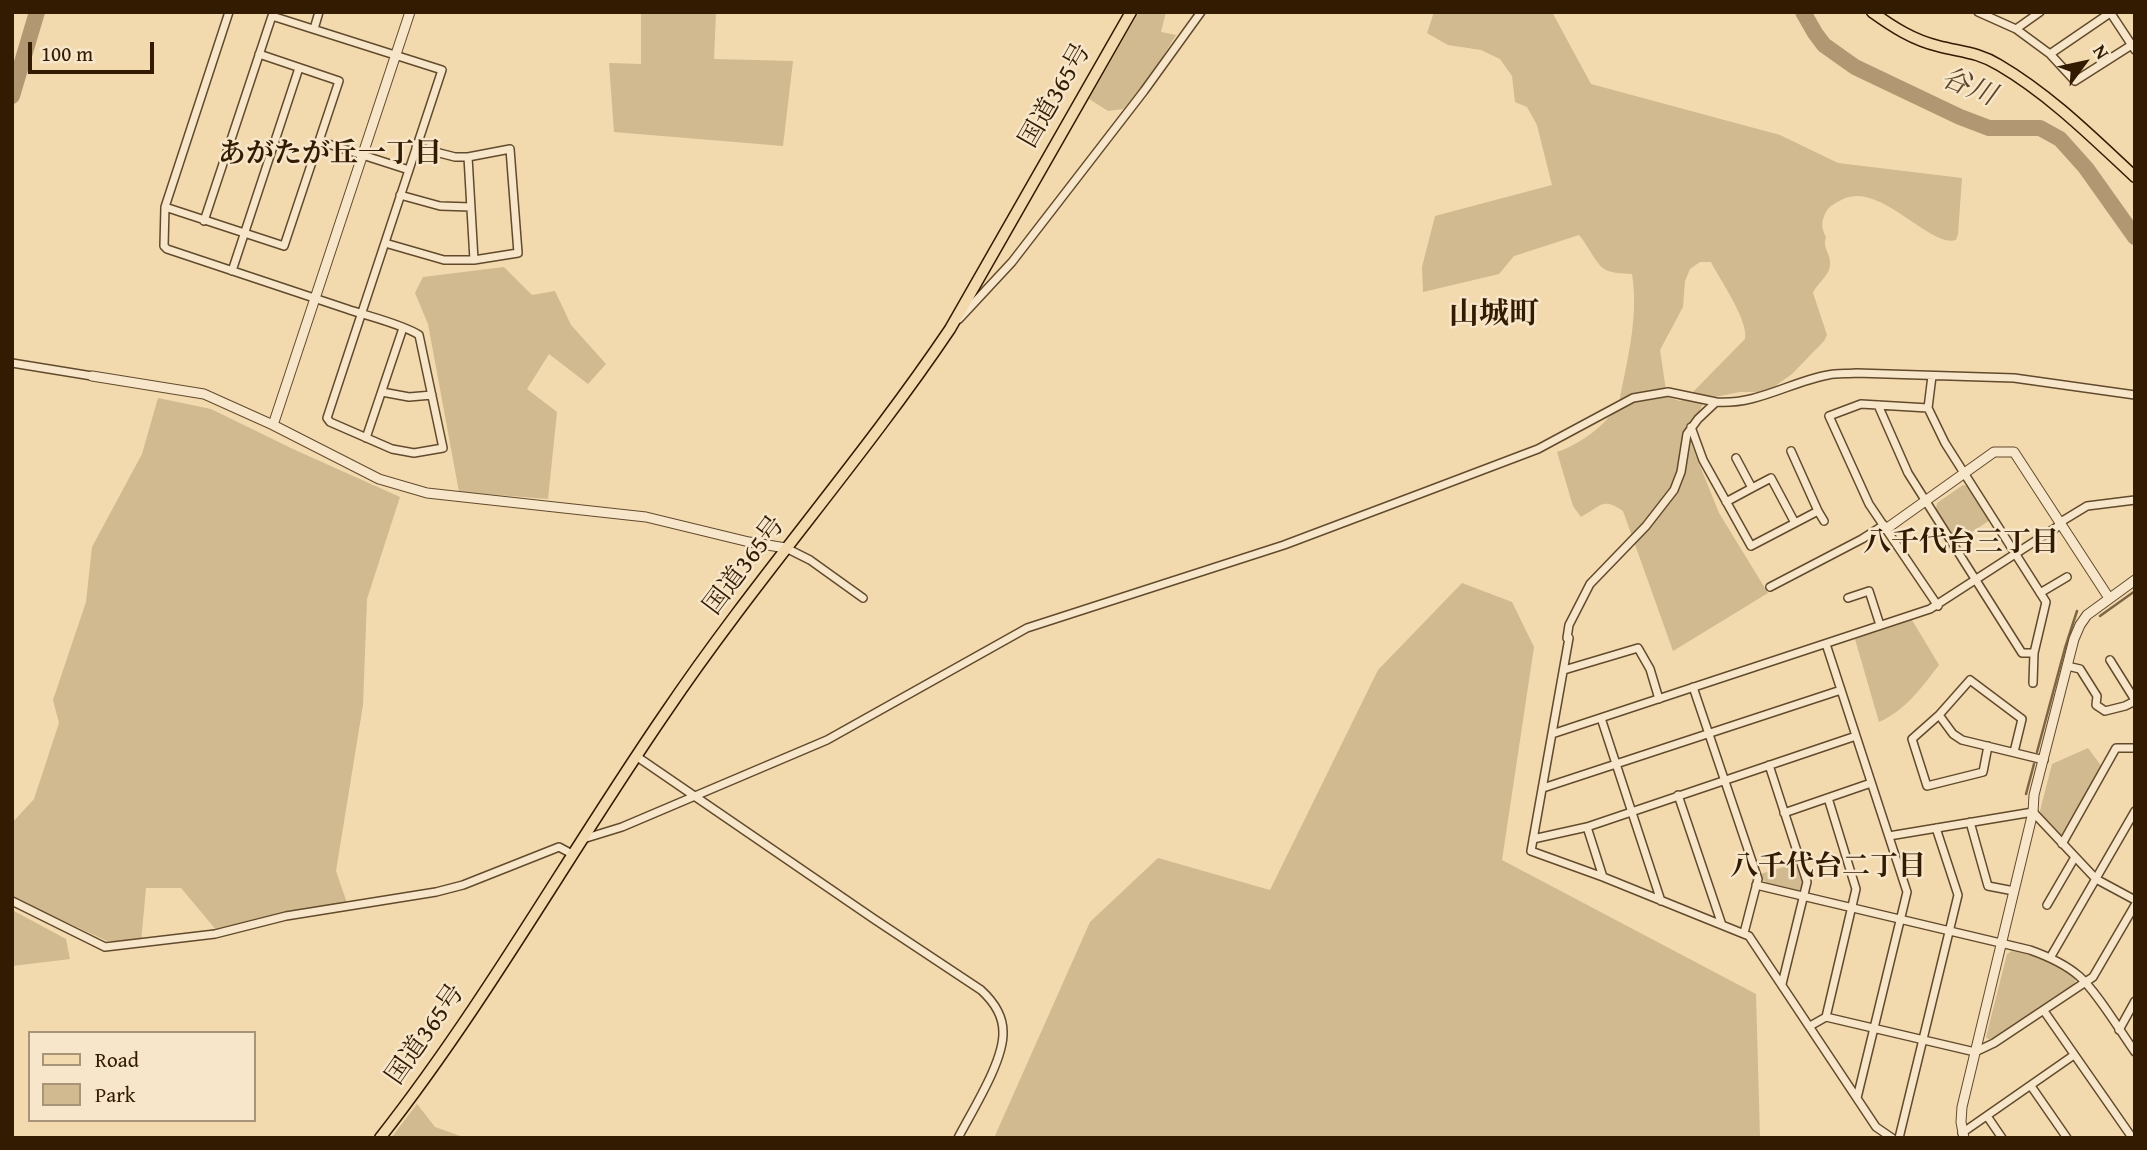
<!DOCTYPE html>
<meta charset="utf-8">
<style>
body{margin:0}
#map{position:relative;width:2147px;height:1150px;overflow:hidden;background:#f2d9ae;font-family:"Gentium Book Plus",serif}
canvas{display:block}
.frame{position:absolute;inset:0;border:14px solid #321b00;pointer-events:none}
.legend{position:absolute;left:28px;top:1031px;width:228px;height:91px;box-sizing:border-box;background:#f7e6ca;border:2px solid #a89579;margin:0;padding:9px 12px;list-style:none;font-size:21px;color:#321b00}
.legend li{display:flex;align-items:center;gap:14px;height:35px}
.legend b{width:35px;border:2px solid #a89579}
.north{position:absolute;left:2049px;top:28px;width:70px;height:70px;-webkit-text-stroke:5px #f7e6ca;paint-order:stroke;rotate:57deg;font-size:19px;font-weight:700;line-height:28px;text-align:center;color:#321b00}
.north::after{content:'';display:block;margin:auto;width:24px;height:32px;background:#321b00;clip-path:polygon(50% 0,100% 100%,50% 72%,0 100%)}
.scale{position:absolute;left:28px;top:42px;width:126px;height:32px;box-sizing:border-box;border:4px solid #321b00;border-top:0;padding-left:9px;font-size:21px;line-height:24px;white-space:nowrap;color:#321b00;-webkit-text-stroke:5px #f7e6ca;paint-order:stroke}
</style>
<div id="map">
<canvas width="2147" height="1150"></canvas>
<div class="frame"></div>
<ul class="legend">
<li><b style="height:9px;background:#f2d9ae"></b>Road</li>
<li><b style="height:19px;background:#d1b990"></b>Park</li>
</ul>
<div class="north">N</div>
<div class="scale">100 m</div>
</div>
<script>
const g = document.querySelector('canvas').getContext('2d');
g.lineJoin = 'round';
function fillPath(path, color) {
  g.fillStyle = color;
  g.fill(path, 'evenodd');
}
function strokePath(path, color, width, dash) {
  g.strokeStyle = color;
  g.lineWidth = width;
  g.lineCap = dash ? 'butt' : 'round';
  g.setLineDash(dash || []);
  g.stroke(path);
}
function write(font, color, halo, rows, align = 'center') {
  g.font = font + ' "Gentium Book Plus","Noto Serif JP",serif';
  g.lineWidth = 5;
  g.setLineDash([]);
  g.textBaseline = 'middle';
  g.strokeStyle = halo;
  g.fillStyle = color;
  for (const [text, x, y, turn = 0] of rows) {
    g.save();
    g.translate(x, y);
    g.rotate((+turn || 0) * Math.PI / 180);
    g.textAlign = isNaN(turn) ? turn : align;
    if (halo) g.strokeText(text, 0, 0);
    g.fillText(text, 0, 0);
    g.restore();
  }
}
fillPath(new Path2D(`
 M641,12H716L714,59L793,61L783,146L614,132L609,63L641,64Z
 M1139,12H1166L1161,32L1176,35L1151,76L1123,109L1108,111L1089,99Z
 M1434,12H1552L1591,84L1780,135L1838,163L1962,178L1958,234L1956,240C1929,248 1881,181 1843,199C1836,203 1830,205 1826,212C1821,221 1821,228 1826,237C1822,248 1831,254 1830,264C1830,276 1817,283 1813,293L1827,335L1824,341L1792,374L1771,389L1759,392H1740L1705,399L1688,436L1719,513L1768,593L1673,651L1623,511C1603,497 1601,506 1581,517L1573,506L1557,452C1579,445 1608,424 1619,403C1627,361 1639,317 1632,274C1624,273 1610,274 1603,268C1596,263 1587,244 1579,235L1514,256L1499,274L1423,292L1422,267L1435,216L1552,185L1537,125L1527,107L1515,102L1512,76L1500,59L1481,50L1448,45L1427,33ZM1700,262H1711C1720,280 1749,321 1745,339L1691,394L1680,401L1667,397L1660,350L1683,307L1685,281L1690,269Z
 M504,267L532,295L555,291L571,325L606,364L588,384L549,354L527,389L557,412L548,499L459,492L428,324L415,293L423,277Z
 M158,398L211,409L295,450L400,497L367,599L363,705L336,871L347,903L217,931L181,888H146L141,942L107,941L12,897V823L34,799L59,723L53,700L86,602L92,547L142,454Z
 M1963,485L1968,486L1990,520L1957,542L1936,509L1937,503Z
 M1462,583L1512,602L1534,647L1502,860L1756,994L1760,1138H994L1090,922L1158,858L1270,890L1378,670Z
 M1912,620L1939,665C1921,688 1906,710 1879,722L1855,639Z
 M2088,748L2102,767L2060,837L2042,818L2040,811L2052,764Z
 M1797,863L1804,882L1802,889L1798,891C1785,888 1765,889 1760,874Z
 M12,910L66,939L70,959L12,966Z
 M2012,951C2035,955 2057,964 2076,979L2074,987L1991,1039H1988L1986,1037L2007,954Z
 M417,1104L435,1127L466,1138H391Z`), '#d1b990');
strokePath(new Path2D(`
 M2100,616L2135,591
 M2037,752L2065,648L2077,611
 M2026,794L2034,764`), '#7e6645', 2.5);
strokePath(new Path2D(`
 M1803,12L1815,33L1824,45L1855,67L1960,117L1989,128H2040L2060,139L2086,168L2135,237
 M12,96L37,12`), '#b19873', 16);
const minor = new Path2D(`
 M1978,12L2016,29
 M2040,12L2016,29L2050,54L2075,81L2130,46
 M2110,12L2135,50
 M314,29L319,12
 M2050,54L2110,13
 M319,141L409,170
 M468,157L474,260
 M400,195L440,206L471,207
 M165,207L284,246L339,81L259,54
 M204,221L272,16L442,70L327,418L330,422L392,449L414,453L443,448L419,335C402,324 367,316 347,309C287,289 227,269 167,249L164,246L165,207L229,12
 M385,243L444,260H474L518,253L510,149L468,157H455L416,147
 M232,271L299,68
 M959,319L1012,262L1144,91L1201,12
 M12,363L92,376
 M382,392L409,397L432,395
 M1878,405L1908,473L2022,653H2034L2046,602L1945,443L1928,408L1932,376
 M1928,408L1861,404L1829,416L1869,504L1938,606
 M1691,427L1703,460L1751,546L1818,511L1824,521
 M366,438L403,328
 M1791,451L1818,511
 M1736,458L1752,488L1771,478L1795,523
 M1726,502L1752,488
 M2059,523L2087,506L2135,500
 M786,548L810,560L863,598
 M1770,587L1862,539L1884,525
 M2040,593L2067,577
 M1848,598L1869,591L1880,625
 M1826,644L1907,892L1857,1098
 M2110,660L2135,700
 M2067,666L2080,669L2097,696L2096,705L2105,711L2125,706L2135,701
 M1564,670L1638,648L1650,669L1659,699
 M2033,683L2034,653
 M1693,687L1758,879L1744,933
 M1939,715L1912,739L1927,786L1983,772L1988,746
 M1601,718L1661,901
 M1552,734L1930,609L2060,525
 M2014,752L2022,719L1970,680L1939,715L1953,734L1962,740L2044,760
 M636,756L874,919L981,990C993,1001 1003,1014 1003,1032C1004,1061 972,1111 958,1138
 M1769,765L1807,882L1782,984
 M1543,788L1841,690
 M1678,795L1722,925
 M1784,813L1871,783
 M1970,822L1988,886L2014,891
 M1587,827L1603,877
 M1889,836L2033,812L2096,879L2135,900
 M583,839L622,827L827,740L1027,628L1284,545L1422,493L1538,449L1633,398L1668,392L1716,402
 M1533,839L1587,827L1856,736
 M2062,844L2116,748H2135
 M1756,885L2030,950C2047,956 2065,964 2079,976C2097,992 2120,1031 2135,1052
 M12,901L105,947L215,934L286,916L436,892L463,885L559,847L572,854
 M2047,905L2075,857
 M2050,958L2135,811
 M2044,1011L2131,1136
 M1826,1017L1975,1052L1994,1043L2093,977L2135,905
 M1810,1026L1826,1017L1856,889L1828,798
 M2119,1030L2135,1001
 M2031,1086L2067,1138
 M1987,1116L2002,1138
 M1962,1133L2074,1055
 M1892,1138L1876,1127L1749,936L1603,877L1531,851L1569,638H1567L1569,625L1590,584L1646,526L1674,490L1681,472L1687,434L1698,419L1716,402C1757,405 1790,382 1828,375C1837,373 1847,374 1856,373L2014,378L2135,395
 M1899,1138L1958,895L1936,828`);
const tertiary = new Path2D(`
 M92,376L204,394L273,425L379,479L427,493L646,517L749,542L786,548
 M273,425L410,12
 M1886,529L1994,452H2014L2109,598
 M1964,1138L1961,1122L1962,1107L2033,812L2034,795L2074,639L2080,625L2087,615L2135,580`);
const primary = new Path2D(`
 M1872,12C1893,27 1913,40 1938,46C1961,52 1978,52 1999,65C2050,95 2092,137 2135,177`);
const trunk = new Path2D(`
 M380,1138C486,1003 569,853 666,712C755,580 861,461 950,329L1131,12`);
strokePath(minor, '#624a2c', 10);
strokePath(tertiary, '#624a2c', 11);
strokePath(primary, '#321b00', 13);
strokePath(trunk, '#321b00', 13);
strokePath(minor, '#f7e6ca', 7);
strokePath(tertiary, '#f7e6ca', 9);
strokePath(primary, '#f2d9ae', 10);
strokePath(trunk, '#f2d9ae', 10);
write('26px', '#321b00', '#f7e6ca', [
 ["国道365号",1056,96,-60],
 ["国道365号",745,566,-53],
 ["国道365号",426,1035,-55]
]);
write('italic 28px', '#5e4728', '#f7e6ca', [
 ["谷川",1968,88,22]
]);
write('bold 28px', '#321b00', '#f7e6ca', [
 ["あがたが丘一丁目",330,155],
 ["八千代台三丁目",1961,544],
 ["八千代台二丁目",1828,868]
]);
write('bold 30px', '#321b00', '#f7e6ca', [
 ["山城町",1494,315]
]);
</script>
